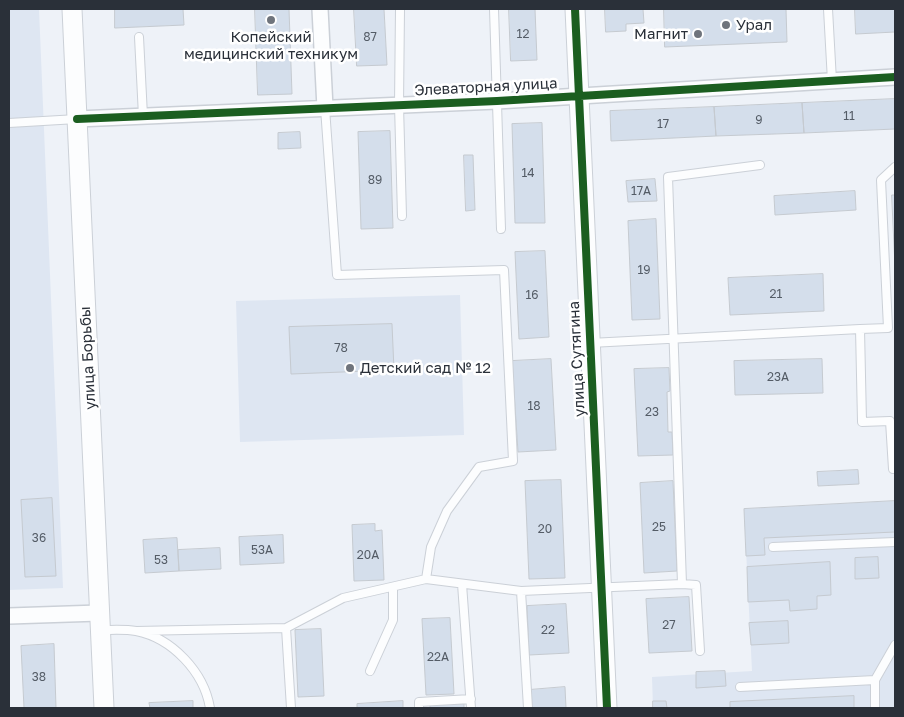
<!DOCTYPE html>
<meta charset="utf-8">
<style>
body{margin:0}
#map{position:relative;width:904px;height:717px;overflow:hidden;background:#eef2f8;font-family:"Golos Text",sans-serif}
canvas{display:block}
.frame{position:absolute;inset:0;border:10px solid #2a3039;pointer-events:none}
</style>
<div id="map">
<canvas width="904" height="717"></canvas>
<div class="frame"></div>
</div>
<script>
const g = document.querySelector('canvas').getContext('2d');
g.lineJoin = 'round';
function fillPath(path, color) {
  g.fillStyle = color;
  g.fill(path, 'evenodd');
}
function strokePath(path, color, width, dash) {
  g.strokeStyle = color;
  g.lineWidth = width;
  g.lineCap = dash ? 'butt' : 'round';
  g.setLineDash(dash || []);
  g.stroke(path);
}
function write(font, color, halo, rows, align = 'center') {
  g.font = font + ' "Golos Text",sans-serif';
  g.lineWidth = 5;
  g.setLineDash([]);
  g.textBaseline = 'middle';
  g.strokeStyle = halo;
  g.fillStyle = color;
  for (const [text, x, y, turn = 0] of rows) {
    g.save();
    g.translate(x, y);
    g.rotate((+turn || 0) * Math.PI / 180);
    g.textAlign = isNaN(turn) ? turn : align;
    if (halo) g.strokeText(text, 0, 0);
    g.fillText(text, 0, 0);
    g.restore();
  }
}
fillPath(new Path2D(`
 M9,9H39L63,588L9,590Z
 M460,295L464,435L240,442L236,301Z
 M895,501V708H653L652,677L752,671L744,509Z`), '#dee6f2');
const building = new Path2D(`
 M115,9H183L184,25L115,28Z
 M255,9H289L292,94L258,95Z
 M354,9H384L387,65L357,66Z
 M509,9H535L537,60L511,61Z
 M605,9H643L644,23L626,24V31L606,32Z
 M664,9H786L787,42L665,47Z
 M855,9H895V32L856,34Z
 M895,99V129L804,133L802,103Z
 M802,103L804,133L716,136L714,107Z
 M714,107L716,136L611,141L610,111Z
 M542,123L545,223H515L512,124Z
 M390,131L393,228L361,229L358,132Z
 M300,132L301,148L278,149V133Z
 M464,155H473L475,210L466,211Z
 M655,179L657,201L628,202L626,181Z
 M855,191L856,210L775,215L774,196Z
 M892,195H895V266Z
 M656,219L660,319L632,320L628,221Z
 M545,251L549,337L519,339L515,252Z
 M823,274L824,311L730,315L728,278Z
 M392,324L394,370L291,374L289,327Z
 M551,359L556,450L518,452L512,361Z
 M822,359L823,393L735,395L734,361Z
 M669,368L670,391L667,392L668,432H672L673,455L638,456L634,369Z
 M858,470L859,484L818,486L817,472Z
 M561,480L565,578L529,579L525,481Z
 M673,481L677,571L644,573L640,483Z
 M52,498L56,576L25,577L21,500Z
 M895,501V532L764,538L765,555L746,556L744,509Z
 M375,524V531L382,530L384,580L354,581L352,525Z
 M283,535L284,563L240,565L239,537Z
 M177,538L179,571L145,573L143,540Z
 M220,548L221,569L179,571L178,550Z
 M878,557L879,578L855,579V558Z
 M830,562L831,595L817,596V609L790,611L789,600L748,602L747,567Z
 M689,597L692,651L649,653L646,599Z
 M566,604L569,653L529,655L527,606Z
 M450,618L454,694L426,695L422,619Z
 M788,621L789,643L751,645L749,623Z
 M321,629L324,696L298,697L295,630Z
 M54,644L56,708H24L21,646Z
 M725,671L726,686L696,688V672Z
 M565,687L566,708H530L529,690Z
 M854,696V708H730V702Z
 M193,701V708H150L149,703Z
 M403,701V708H357V704Z
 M653,701H666L667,708H653Z
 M464,704V708H430V705Z`);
fillPath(building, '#d4deeb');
strokePath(building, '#c5cad0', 1);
const service = new Path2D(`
 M400,9L399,105L402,216
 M494,9L501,229
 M828,9L832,81
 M139,37L143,116
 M325,108L337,275L504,270L513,461L479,467L447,511L431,547L426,579
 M9,123L77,119
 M860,329L888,328L881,180L895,167
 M590,343L860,329L862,422L890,421L893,469
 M773,547L895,542
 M462,584L471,708
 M521,591L528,708
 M286,628L291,708
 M101,630C112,630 125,629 136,631C172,638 204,672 210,708
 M136,631L286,628L343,598L426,579L521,591L682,584
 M700,651L696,585L682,584L668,177L760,165
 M370,671L393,620V587
 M740,687L875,680
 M419,708V702L471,699
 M875,708V680L895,645`);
const minor = new Path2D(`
 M320,9L325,108
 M77,119L497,101L895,77
 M9,616L99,613`);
const tertiary = new Path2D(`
 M72,9L104,708
 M575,9L607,708`);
strokePath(service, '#cbd0d7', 10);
strokePath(minor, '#cbd0d7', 18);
strokePath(tertiary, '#cbd0d7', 21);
strokePath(service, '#fcfdfe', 8);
strokePath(minor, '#fcfdfe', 15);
strokePath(tertiary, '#fcfdfe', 19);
strokePath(new Path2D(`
 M575,9L607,708
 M77,119L497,101L895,77`), '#1b5e20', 8);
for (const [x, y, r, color] of [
 [271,20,5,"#6f747c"],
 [726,25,5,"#6f747c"],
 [698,34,5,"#6f747c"],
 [350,368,5,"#6f747c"]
]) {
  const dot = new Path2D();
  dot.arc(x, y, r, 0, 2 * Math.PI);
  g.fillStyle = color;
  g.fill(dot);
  strokePath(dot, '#fff', 2);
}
write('12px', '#545c66', null, [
 ["12",523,34],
 ["87",370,37],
 ["11",849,116],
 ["9",759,120],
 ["17",663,124],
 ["14",528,173],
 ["89",375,180],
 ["17А",641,191],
 ["19",644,270],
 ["21",776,294],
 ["16",532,295],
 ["78",341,348],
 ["23А",778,377],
 ["18",534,406],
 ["23",652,412],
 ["25",659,527],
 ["20",545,529],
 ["36",39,538],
 ["53А",262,550],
 ["20А",368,555],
 ["53",161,560],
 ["27",669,625],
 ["22",548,630],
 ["22А",438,657],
 ["38",39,677]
]);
write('15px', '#2a3039', '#fff', [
 ["Урал",736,25],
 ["Магнит",688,34,"right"],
 ["Копейский",271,37,"center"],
 ["медицинский техникум",271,54,"center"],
 ["Детский сад № 12",360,368]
], 'left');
write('15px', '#2a3039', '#fff', [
 ["Элеваторная улица",486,87,-3],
 ["улица Борьбы",88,358,-93],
 ["улица Сутягина",577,359,-93]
]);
</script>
